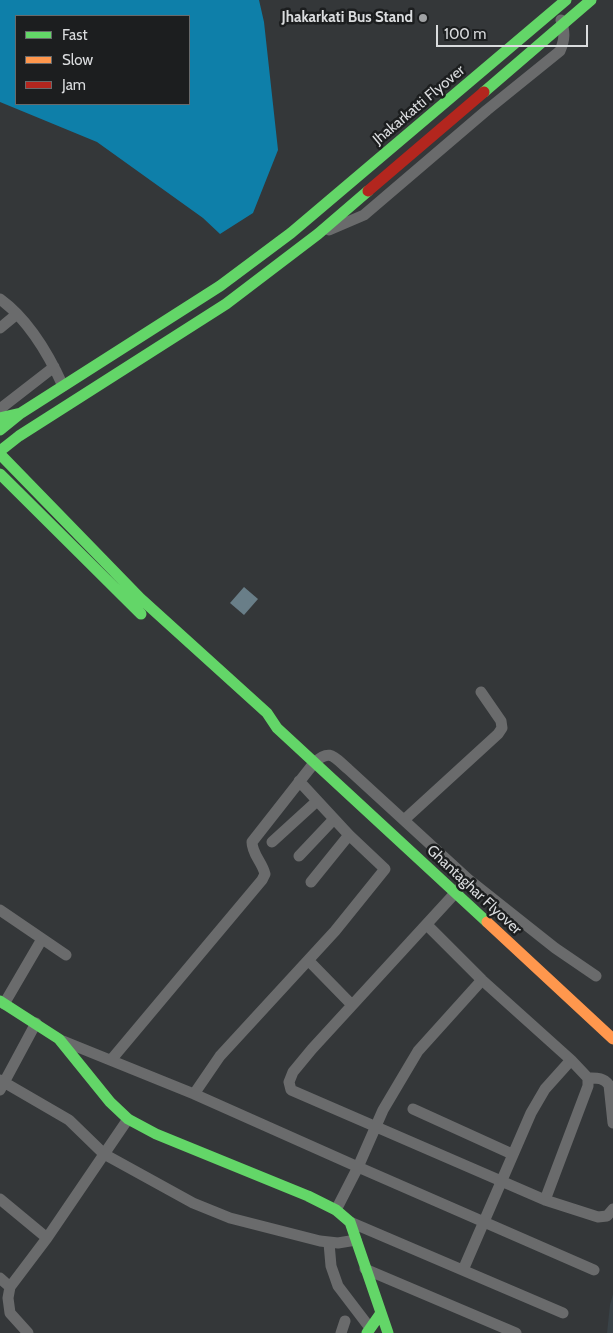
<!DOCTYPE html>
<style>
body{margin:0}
#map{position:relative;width:613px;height:1333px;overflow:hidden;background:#343739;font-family:Cabin,sans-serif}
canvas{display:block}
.legend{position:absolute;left:15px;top:15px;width:175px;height:90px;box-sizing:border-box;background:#1c1e1f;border:1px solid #686a6b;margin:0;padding:6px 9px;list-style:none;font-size:15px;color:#dadcde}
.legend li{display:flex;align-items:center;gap:10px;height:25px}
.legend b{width:25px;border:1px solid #686a6b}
.scale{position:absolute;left:436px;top:25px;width:152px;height:22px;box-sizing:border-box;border:2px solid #dadcde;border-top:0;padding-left:6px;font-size:15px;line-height:18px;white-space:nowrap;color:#dadcde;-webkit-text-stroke:4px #1c1e1f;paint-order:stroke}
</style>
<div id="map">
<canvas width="613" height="1333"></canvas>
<ul class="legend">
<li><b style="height:6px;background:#63d668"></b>Fast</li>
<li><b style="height:6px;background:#ff974d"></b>Slow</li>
<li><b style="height:6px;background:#b3261e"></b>Jam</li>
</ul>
<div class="scale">100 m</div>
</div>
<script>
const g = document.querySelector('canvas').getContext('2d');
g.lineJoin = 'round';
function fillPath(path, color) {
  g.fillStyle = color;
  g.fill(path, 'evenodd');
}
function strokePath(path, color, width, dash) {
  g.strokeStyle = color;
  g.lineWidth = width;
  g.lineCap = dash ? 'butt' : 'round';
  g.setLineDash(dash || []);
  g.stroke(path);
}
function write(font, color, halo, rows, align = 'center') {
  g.font = font + ' Cabin,sans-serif';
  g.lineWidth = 5;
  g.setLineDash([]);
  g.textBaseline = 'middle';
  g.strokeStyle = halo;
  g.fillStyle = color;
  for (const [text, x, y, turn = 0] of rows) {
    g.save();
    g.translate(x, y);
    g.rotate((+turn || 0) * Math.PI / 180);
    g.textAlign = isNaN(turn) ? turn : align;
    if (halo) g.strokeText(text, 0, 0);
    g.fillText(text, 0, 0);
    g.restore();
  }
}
fillPath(new Path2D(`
 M613,1294V1333H607L610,1305Z`), '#394247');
fillPath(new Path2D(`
 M0,0H259L264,22L278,150L253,213L220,234L203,218L97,142L0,102ZM16,16H189V104H16Z`), '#0e7fa9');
fillPath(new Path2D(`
 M244,587L258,599L244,615L230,603Z`), '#697e88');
strokePath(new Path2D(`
 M329,230L364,215L487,110L560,51C565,39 565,32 561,20
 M0,299C29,320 49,355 63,386
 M0,328L17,314
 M0,409L54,367
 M404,820L498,734L502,728L501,721L481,692
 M272,842L317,801
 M299,856L334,819
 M468,879L312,1049L293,1072L289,1082L291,1090L545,1200L598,1217L607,1216L613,1209
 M311,882L349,835
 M0,910L66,955
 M427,925L482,980L571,1060L588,1078V1086L545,1200
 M309,961L351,1004
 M4,1004L42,939
 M63,1041L194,1094L358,1167L594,1270
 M111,1060L262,880L265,874C262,862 252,854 252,842L314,763C330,748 334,757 348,769L468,879L555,948L596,976
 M588,1078C596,1078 603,1077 609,1085L613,1123
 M0,1080L69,1120L104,1154L193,1203L230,1218L320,1241L338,1243L356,1240
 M0,1090L36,1023
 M194,1094L220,1056L335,931L385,869L349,835L299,781
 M413,1109L512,1154
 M0,1199L47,1238
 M336,1210L358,1167L383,1110L418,1051L482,980
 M350,1222L563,1313
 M329,1243L331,1266L338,1286L370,1328
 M365,1269L516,1333
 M463,1270L531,1113L545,1089L571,1060
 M0,1278L10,1287
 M28,1333L10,1313L8,1298L10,1287L47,1238L128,1119
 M341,1333L345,1321`), '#6a6b6c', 11);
strokePath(new Path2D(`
 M484,92L591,0
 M0,418L21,413
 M0,430L21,413L220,286L291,233L566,0
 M0,451L19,436L226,304L318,234L368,191
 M0,454L140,598L267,713L277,728L487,922
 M0,474L141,614
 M0,1001L59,1039L110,1102L128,1119L156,1134L308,1196L336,1210L350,1222L388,1333
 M367,1333L381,1313`), '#63d668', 11);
strokePath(new Path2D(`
 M487,922L613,1039`), '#ff974d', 11);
strokePath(new Path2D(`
 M368,191L484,92`), '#b3261e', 11);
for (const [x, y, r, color] of [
 [423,18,5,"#a0a2a4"]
]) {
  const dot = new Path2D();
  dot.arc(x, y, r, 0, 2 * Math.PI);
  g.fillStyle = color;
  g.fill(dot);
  strokePath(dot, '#1c1e1f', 2);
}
write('bold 15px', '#dadcde', '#1c1e1f', [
 ["Jhakarkati Bus Stand",413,18]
], 'right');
write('15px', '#dadcde', '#1c1e1f', [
 ["Jhakarkatti Flyover",419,105,-40],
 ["Ghantaghar Flyover",474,890,43]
]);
</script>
